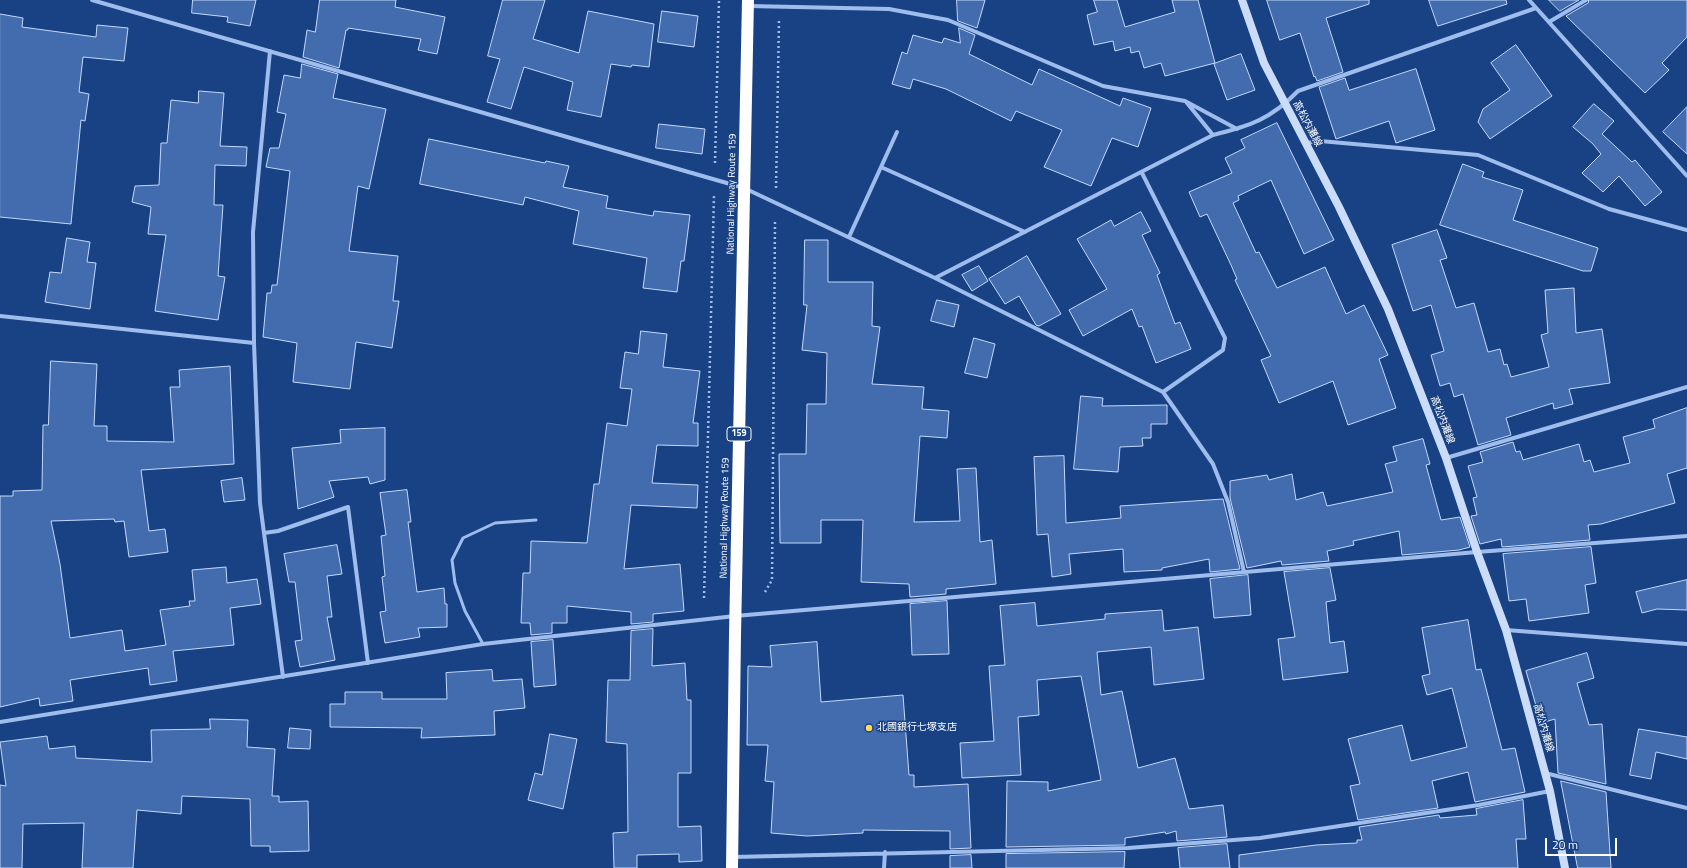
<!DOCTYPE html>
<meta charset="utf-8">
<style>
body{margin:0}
#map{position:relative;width:1687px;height:868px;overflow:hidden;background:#194285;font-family:"Titillium Web",sans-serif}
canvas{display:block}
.scale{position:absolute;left:1545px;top:838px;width:72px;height:18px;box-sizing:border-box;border:2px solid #fff;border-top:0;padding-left:5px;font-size:12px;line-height:14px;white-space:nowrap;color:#fff;-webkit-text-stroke:3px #194285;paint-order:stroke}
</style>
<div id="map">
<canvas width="1687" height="868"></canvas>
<div class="scale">20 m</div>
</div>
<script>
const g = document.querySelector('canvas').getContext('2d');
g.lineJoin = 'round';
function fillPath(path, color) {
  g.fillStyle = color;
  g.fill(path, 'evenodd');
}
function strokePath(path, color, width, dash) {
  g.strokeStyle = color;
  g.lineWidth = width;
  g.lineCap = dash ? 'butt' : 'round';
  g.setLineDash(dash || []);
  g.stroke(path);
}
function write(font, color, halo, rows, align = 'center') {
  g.font = font + ' "Titillium Web","Noto Sans JP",sans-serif';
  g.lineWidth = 3;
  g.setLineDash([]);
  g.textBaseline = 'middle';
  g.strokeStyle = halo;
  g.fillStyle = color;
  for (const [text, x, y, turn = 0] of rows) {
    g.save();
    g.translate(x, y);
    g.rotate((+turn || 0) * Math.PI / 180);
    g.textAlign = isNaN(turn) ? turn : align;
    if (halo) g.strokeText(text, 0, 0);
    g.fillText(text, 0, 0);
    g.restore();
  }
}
const building = new Path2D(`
 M193,0H256L250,26L227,22L228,17L192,13Z
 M320,0H396L395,7L445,17L437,54L418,50L421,39L348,28V30H346L339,68L303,57L307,30L315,32Z
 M503,0H545L533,39L579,53L588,11L654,24L649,67L632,65L631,67L611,64L601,117L567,110L573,82L524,67L511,109L487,102L500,59L488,56Z
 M957,0H985L977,28L958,21Z
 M1094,0H1117L1125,27L1175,12L1172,0H1198L1215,63L1165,76L1161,63L1144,68L1139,51L1131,53L1130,47L1115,51L1113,41L1094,45L1087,15L1097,12Z
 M1267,0H1369V4L1326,18L1343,72L1317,81L1315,76L1314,77L1300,33L1280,40Z
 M1429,0H1506L1507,4L1438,26Z
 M1549,0H1579L1560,11Z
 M1589,0H1687V37L1662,63L1669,70L1645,93L1566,16L1588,3Z
 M662,11L698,16L694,47L658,42Z
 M0,14L23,18L22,27L96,37L97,25L128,28L124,61L83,57L79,92L89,94L85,121L81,120L71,224L0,217Z
 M959,28L975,35L969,54L1032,85L1039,69L1120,106L1123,98L1151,108L1138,147L1112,138L1091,186L1044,167L1062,130L1016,111L1011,121L946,89L913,79L910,89L892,84L902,52L907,54L913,35L942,43L944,38L960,43Z
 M1516,45L1552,96L1490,139L1478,122L1483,109L1510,90L1491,63Z
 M1241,54L1255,90L1227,100L1214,64Z
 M302,64L338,74L333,98L386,109L369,189L358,186L349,251L398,256L393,301H399L392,348L356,342L350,389L293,382L297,343L263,337L267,293H271L272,285H277L290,171L266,167L270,148H279L286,114L277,112L284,75L300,78Z
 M1416,69L1435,130L1396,143L1389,121L1336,139L1319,87L1345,78L1349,90Z
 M199,91L224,93L220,146L247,147L246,166L215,165L214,205H223L218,276L225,277L218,320L155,311L166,235L148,234L151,207L132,202L135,186L159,185L161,143H167L171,100L198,103Z
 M1594,104L1614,121L1602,134L1632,162L1635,160L1662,192L1645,206L1619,176L1603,192L1582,173L1601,154L1593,144L1573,127Z
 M1687,107V154L1663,132Z
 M1277,123L1334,240L1304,254L1271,180L1238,196L1239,200L1233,203L1256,253L1259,252L1277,288L1325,267L1346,314L1364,305L1388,355L1379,359L1396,408L1348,425L1333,381L1279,403L1261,360L1271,356L1235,280L1237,279L1231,265L1207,214L1200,217L1189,192L1232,173L1225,158L1245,148L1241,140Z
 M659,124L705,129L702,154L656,148Z
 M429,139L545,163L546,161L569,166L563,187L608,196L606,208L653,216L654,211L690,215L684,261H681L677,292L643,288L647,258L573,244L579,211L525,197L523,205L420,184Z
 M1463,164L1484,172L1482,177L1523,190L1513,220L1598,248L1591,271H1583L1440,225Z
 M1141,212L1151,231L1142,235L1160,273L1157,275L1175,324L1180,322L1191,349L1156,363L1142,326L1139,327L1132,309L1083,336L1069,310L1107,289L1077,239L1111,220L1114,226Z
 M1437,230L1447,258L1440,260L1456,308L1474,303L1488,352L1500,349L1504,365L1507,364L1511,377L1549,367L1541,335L1548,333L1545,290L1574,288L1576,333L1602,329L1610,383L1569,389L1573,404L1554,409L1553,403L1506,418L1511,435L1478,445L1463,394L1454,397L1450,383L1440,386L1431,355L1444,351L1431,305L1413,311L1392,245Z
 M67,238L90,242L87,262L96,263L90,309L45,302L50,272L61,273Z
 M805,240H828V282H873L872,326L880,327L872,384L924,387L922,409L949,411L947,438L920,436L914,522L960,521L957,469L976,468L980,542L992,540L996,584L946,589V594L910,597L909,584L861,582L863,520H821V543H780L779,454H806L807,404H826L827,353L802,350L807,305H804Z
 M1027,256L1061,314L1039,326L1036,325L1019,296L1005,304L989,279Z
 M979,266L988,281L972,291L962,275Z
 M937,300L959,305L954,327L931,321Z
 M641,331L667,334L663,367L700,371L693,423H698V446L657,445L652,483L698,485L697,508L631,505L624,569L680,564L684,611L653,614V622L631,624V612L567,606V623H552V633L531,635L530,623H521L523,573H530L531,541L587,543L594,484H599L607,423L627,426L632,389L620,388L625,352L638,354Z
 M974,338L995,344L987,378L965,373Z
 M51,361L97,364L94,426H107V441L174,442L170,387H180L179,370L230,366L234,464L141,470L149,531L165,529L168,552L129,557L124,521L115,522L114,519L51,521L60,564L70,638L122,630L125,651L166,645L160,610L190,606L189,601H195L192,570L226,567L227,583L257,579L261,604L230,608L234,645L173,651L177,681L150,685L148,668L70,680L73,701L40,706L39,698L0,707V496H13V491L42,490L43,425H48Z
 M1081,396L1103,398L1102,406L1167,405V424H1151V438H1142L1143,446L1120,447L1118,472L1074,469Z
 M1687,408V468L1667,474L1675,503L1601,524L1588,525L1590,540L1502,547L1501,539L1480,544L1471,516L1477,515L1473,498L1477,497L1468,466L1483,462L1480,452L1513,442L1516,452L1520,451L1523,460L1579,444L1584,462L1590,460L1594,472L1630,463L1623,437L1655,428L1653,420Z
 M385,428V480L370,484L368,477L329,481L334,497L298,509L292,448L341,443L340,430Z
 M1423,439L1430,464L1426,465L1441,520L1460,517L1470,547L1459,550L1402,555L1399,531L1353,541L1354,545L1327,551L1329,561L1282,565L1281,561L1247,568L1230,498V481L1267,475L1269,480L1292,474L1296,500L1323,492L1327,506L1393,492L1385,464L1397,461L1393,447Z
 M1064,456L1066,523L1121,518L1120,506L1223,499L1240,569L1210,572L1209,559L1162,568V570L1124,572L1123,549L1069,554L1071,574L1052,577L1048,534L1037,535L1034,457Z
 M242,478L245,500L224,502L221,481Z
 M407,490L411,522H408L417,592L444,588L445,604H447V627L418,628L420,637L385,643L380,612L386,611L382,577L385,576L381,536L386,535L380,493Z
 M337,545L342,574L327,576L332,617H327L335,660L300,667L295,641L302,640L295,582H289L284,554Z
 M1591,547L1596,583L1585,585L1589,613L1529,621L1526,599L1509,601L1503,554Z
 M1330,568L1336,600L1326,602L1330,643L1344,641L1348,672L1283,680L1278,639L1295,637L1284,572Z
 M1248,575L1251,615L1214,618L1210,579Z
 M1687,580V610L1657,609L1642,613L1636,592Z
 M947,601L949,654L912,655L910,604Z
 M1035,603L1037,626L1105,619V614L1162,610L1164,631L1198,627L1204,679L1154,685L1151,647L1097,652L1101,695L1122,691L1138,768L1175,758L1189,809L1223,805L1227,837L1177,841L1176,831L1166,834L1165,832L1125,838V845L1006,847L1007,781L1048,782V791L1101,780L1081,676L1037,680L1039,715L1018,717L1021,775L962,778L960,743L994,741L989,666L1005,665L1000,606Z
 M1468,620L1476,670L1481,669L1502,750L1515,748L1525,792L1475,802L1468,772L1432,781L1438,808L1358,820L1350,786L1360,784L1348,739L1402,725L1411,761L1467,747L1452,688L1427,695L1422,676L1430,674L1422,628Z
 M653,629L652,666L685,663L687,700H691V773H678V827L701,826L702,861L679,862V854L637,855V868H614L613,833L628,832L627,744L606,742L608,680H630L631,631Z
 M553,640L556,685L534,687L531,642Z
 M817,642L821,702L903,695L909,775H914V787L968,784L971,848L950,849V831L863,830V833L807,836L771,833L774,782L765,781L768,745H747L748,666L772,667L770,646Z
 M1587,653L1594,678L1577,683L1589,725L1602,724L1606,784L1558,773L1555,719L1541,723L1526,671Z
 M492,670L493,681L522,679L525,708L494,711L495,735L421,738L422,728L330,727V704H345V692H382V699H447L446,673Z
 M210,719L248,720L247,747L275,749L272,796H279V802L308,801L309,851L270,852V846H251L250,799L182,796L181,814L137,810L133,868H82L84,823L23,824L22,868H0V785L6,786L0,742L47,736L49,749L75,746L76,758L152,762L151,730L210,729Z
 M290,728L311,730L310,749L288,748Z
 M1639,729L1687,737V759L1656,752L1651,779L1630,775Z
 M550,734L577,739L563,809L528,800L535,773L542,775Z
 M1561,781L1606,792L1611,868H1578Z
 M1523,800L1526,839H1516L1518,868H1239V855L1316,845L1357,843V840H1362L1359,827L1439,815L1440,818L1477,815L1476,809Z
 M1227,844L1230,868H1180L1178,848Z
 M1125,852L1124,868H1006V854Z
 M971,855L972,868H950V856Z`);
fillPath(building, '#426cae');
strokePath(building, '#c4d9f9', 1);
strokePath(new Path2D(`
 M715,163L719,0
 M776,188L779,21
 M765,592L772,580L775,221
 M704,598L714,195`), '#9fbdec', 2.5, [2, 3]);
strokePath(new Path2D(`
 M483,644L465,611L455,583L452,560L463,538L495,523L536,520`), '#9fbdec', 3);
strokePath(new Path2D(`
 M92,0L744,188L935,278L1213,135C1250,126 1271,119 1298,91L1536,8
 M1529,0L1687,176
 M749,6L889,9L948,20L1103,86L1185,101L1237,129
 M1549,22L1586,0
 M270,51L253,232L254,343L260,503L283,677
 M1187,103L1213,135
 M1306,143L1320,141L1478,155L1609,209L1687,230
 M881,167L1025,232
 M1142,173L1225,338L1223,350L1163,392
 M849,237L897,132
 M935,278L1163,392L1213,464L1228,502L1244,572
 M0,316L254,343
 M1446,458L1687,387
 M264,533L278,531L348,507L368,663
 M1506,630L1687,644
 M0,722L483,644L735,616L1477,552L1687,536
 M1545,773L1687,808
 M733,857L1128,848L1260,838L1479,805L1550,791
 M884,868L885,852`), '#9fbdec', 4);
strokePath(new Path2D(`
 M1242,0L1264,63L1339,207L1388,309L1446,458L1477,552L1506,630L1550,791L1565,868`), '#cbdcf9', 8);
strokePath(new Path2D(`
 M732,868L735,634L748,0`), '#fff', 12);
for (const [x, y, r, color] of [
 [869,728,4,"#ffd95a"]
]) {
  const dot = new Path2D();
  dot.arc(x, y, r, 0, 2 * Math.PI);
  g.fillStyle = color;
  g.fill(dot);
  strokePath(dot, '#194285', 1.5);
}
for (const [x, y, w] of [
 [739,434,24]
]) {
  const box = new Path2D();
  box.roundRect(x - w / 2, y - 7, w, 14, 3);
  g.fillStyle = '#194285';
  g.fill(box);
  strokePath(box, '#fff', 1);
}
write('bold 9px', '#fff', null, [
 ["159",739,434]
]);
write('10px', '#fff', '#194285', [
 ["高松内灘線",1307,124,62],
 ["National Highway Route 159",732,194,-89],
 ["高松内灘線",1442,420,69],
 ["National Highway Route 159",725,518,-89],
 ["高松内灘線",1543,728,74]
]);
write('10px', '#fff', '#194285', [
 ["北國銀行七塚支店",877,728]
], 'left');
</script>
